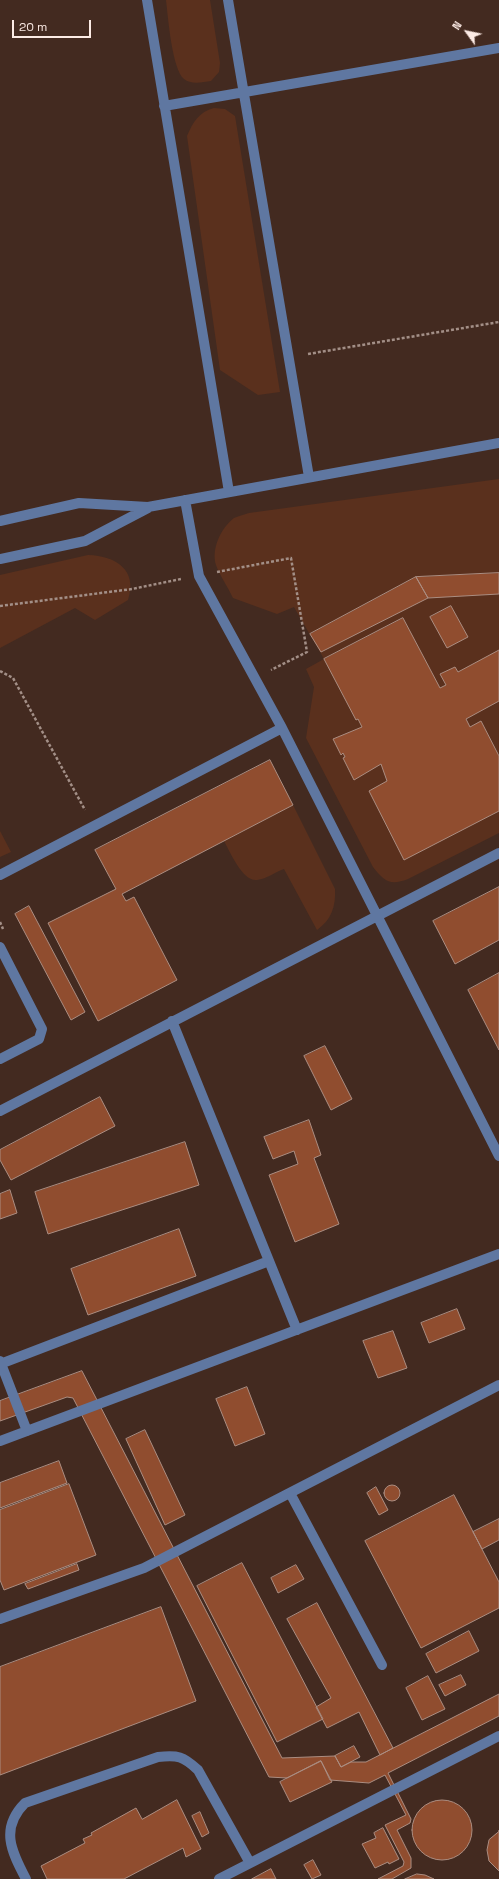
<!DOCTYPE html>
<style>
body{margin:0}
#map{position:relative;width:499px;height:1879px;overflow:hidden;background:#432a20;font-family:"Space Grotesk",sans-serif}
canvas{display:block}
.north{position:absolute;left:447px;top:12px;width:40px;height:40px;-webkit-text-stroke:3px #432a20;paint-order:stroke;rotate:303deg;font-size:11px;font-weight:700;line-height:16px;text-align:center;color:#fcebe5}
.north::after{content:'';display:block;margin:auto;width:14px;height:18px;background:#fcebe5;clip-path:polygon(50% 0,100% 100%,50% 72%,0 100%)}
.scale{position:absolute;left:12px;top:20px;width:79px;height:18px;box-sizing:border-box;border:2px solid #fcebe5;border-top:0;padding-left:5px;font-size:12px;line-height:14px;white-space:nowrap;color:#fcebe5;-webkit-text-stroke:3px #432a20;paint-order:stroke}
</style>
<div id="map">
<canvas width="499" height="1879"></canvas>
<div class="north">N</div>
<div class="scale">20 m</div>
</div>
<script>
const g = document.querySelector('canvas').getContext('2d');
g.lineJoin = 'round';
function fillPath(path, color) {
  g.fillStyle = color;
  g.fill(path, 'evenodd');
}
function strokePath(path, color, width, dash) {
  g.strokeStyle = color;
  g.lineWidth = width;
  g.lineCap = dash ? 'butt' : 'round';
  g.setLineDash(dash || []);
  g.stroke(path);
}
fillPath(new Path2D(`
 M166,0H210L220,63L219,72L211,81C203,82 191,85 184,79C172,69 168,17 166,0Z
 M214,108L225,109L235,116L280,392L258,395L220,370L187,136C193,122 199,112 214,108Z
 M499,479V833L408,879C390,886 384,881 373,867L306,738L314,687L306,669L324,659L294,607L277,614L233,598C228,587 220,576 216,565C211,549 221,528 234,518C238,516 244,515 249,513Z
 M88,555C116,556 138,570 128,600L95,620L75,608L0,648V575Z
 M293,805L335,889C336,907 331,920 317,930L284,869C275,872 267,879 257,880C243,882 230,852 224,841Z
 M0,831L11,852L0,857Z`), '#5a301d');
const building = new Path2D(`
 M499,573V594L428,598L416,577Z
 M416,577L428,598L321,652L310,634Z
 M451,606L468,637L447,648L430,617Z
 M403,618L440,688L446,685L440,674L455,667L458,672L499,650V701L466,719L470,727L481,721L499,756V811L404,860L369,791L387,781L381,764L354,780L343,758L345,757L343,753L341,755L333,739L362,727L358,719L356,720L324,659Z
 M270,760L293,805L122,894L126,901L134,897L177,980L98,1021L48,923L116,889L95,850Z
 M499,887V940L455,964L433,921Z
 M29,906L85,1012L71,1020L15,914Z
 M499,973V1050L468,990Z
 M325,1046L352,1099L331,1110L304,1056Z
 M100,1097L115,1126L11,1180L0,1160V1150Z
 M309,1120L321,1155L314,1158L339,1224L295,1242L269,1175L298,1164L294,1151L273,1159L264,1137Z
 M185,1142L199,1185L48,1234L35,1192Z
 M10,1190L17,1213L0,1219V1194Z
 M179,1229L196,1276L88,1315L71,1269Z
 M457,1309L465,1329L429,1343L421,1323Z
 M393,1331L407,1368L378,1378L363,1341Z
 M82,1371L282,1758L335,1756L341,1767L351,1762H366L499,1694V1716L388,1773L411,1819L410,1823L397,1830L411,1858V1868L392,1879H378L403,1866L404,1862L385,1825L406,1815L385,1775L369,1783L330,1780L321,1761L287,1778L269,1777L73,1398L67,1397L0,1421V1401Z
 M247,1387L265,1434L235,1446L216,1399Z
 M145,1430L185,1515L165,1525L126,1439Z
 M59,1461L67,1483L0,1508V1483Z
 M69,1484L96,1555L4,1590L0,1580V1510Z
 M384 1493a8 8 0 1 1 16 0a8 8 0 1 1-16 0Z
 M376,1487L388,1510L379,1515L367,1493Z
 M454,1495L499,1582V1608L421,1648L365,1541Z
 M499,1519V1540L482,1549L473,1532Z
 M242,1563L323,1719L277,1742L197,1586Z
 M77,1564L79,1570L28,1589L25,1584Z
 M296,1565L304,1579L278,1593L271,1578Z
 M317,1603L393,1748L380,1755L359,1712L327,1728L316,1707L331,1698L287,1619Z
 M161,1607L196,1701L0,1775V1667Z
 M469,1631L479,1651L436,1673L426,1654Z
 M461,1675L466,1685L445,1696L439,1685Z
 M428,1676L445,1709L422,1720L406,1688Z
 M354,1746L360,1757L341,1767L335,1756Z
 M321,1761L332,1782L290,1802L280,1782Z
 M412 1830a30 30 0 1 1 60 0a30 30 0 1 1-60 0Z
 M177,1800L201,1849L186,1857L183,1848L124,1879H47L41,1866L85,1843L83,1839L92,1835L91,1833L136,1808L142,1819Z
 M200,1812L209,1833L202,1837L192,1816Z
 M383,1828L399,1859L389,1864L388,1862L375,1868L362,1844L376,1838L374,1833Z
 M499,1831V1830V1871L489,1861L487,1850L489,1840Z
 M313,1860L321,1875L312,1879L304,1865Z
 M271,1869L276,1879H252Z
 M417,1874L425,1875L434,1879H405Z`);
fillPath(building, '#904d2f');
strokePath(building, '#ab8d81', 1);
strokePath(new Path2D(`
 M308,354L499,322
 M217,572L291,558L307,652L271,670
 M0,606L132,589L181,579
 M0,671L13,678L85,810
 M0,922L3,929`), '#a38f87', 2.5, [3, 2]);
strokePath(new Path2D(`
 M147,0L229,492
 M228,0L309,477
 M164,106L499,48
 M185,500L199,576L282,728L499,1156
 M0,521L79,503L148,507L499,443
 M0,559L85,541L148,508
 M0,875L282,728
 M0,947L42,1029L39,1039L0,1059
 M172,1021L297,1330
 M0,1111L499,853
 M0,1361L27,1431
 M0,1364L269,1261
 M0,1441L499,1254
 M290,1493L382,1665
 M0,1619L144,1568L499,1385
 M26,1879C11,1851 0,1828 25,1803L158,1757C178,1755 183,1756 198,1770L250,1863
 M219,1879L499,1736`), '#5f77a1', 10);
</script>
